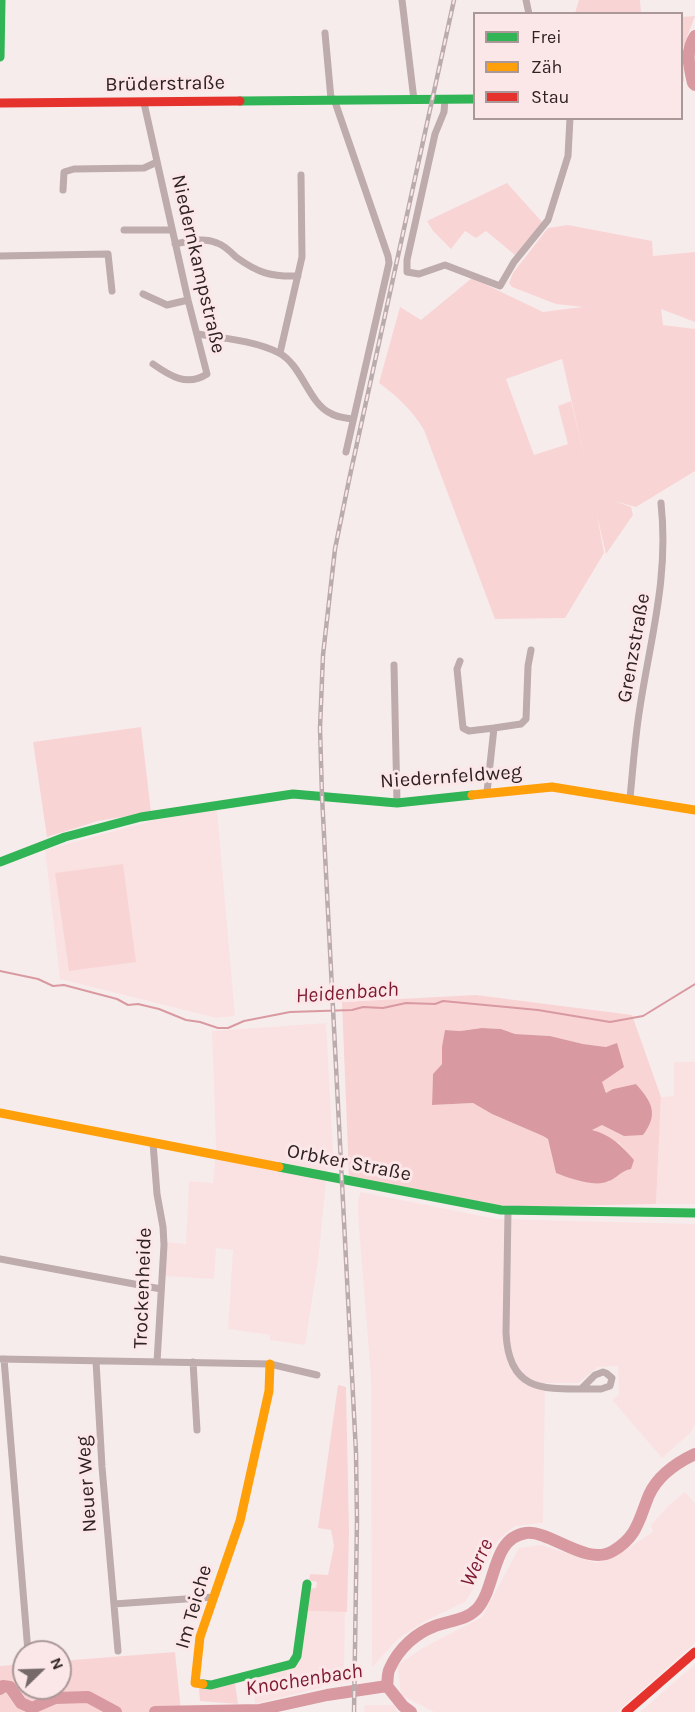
<!DOCTYPE html>
<meta charset="utf-8">
<style>
body{margin:0}
#map{position:relative;width:695px;height:1712px;overflow:hidden;background:#f7ecec;font-family:Karla,sans-serif}
canvas{display:block}
.legend{position:absolute;left:473px;top:12px;width:210px;height:108px;box-sizing:border-box;background:#fce7e8;border:2px solid #aa9899;margin:0;padding:8px 10px;list-style:none;font-size:18px;color:#2f2223}
.legend li{display:flex;align-items:center;gap:12px;height:30px}
.legend b{width:30px;border:2px solid #aa9899}
.north{position:absolute;left:12px;top:1640px;width:60px;height:60px;box-sizing:border-box;background:#fce7e8;border:2px solid #aa9899;border-radius:50%;rotate:67deg;font-size:16px;font-weight:700;line-height:24px;text-align:center;color:#2f2223}
.north::after{content:'';display:block;margin:auto;width:21px;height:27px;background:#756969;clip-path:polygon(50% 0,100% 100%,50% 72%,0 100%)}
</style>
<div id="map">
<canvas width="695" height="1712"></canvas>
<ul class="legend">
<li><b style="height:8px;background:#30b455"></b>Frei</li>
<li><b style="height:8px;background:#ff9f0a"></b>Zäh</li>
<li><b style="height:8px;background:#e5322d"></b>Stau</li>
</ul>
<div class="north">N</div>
</div>
<script>
const g = document.querySelector('canvas').getContext('2d');
g.lineJoin = 'round';
function fillPath(path, color) {
  g.fillStyle = color;
  g.fill(path, 'evenodd');
}
function strokePath(path, color, width, dash) {
  g.strokeStyle = color;
  g.lineWidth = width;
  g.lineCap = dash ? 'butt' : 'round';
  g.setLineDash(dash || []);
  g.stroke(path);
}
function write(font, color, halo, rows, align = 'center') {
  g.font = font + ' Karla,sans-serif';
  g.lineWidth = 6;
  g.setLineDash([]);
  g.textBaseline = 'middle';
  g.strokeStyle = halo;
  g.fillStyle = color;
  for (const [text, x, y, turn = 0] of rows) {
    g.save();
    g.translate(x, y);
    g.rotate((+turn || 0) * Math.PI / 180);
    g.textAlign = isNaN(turn) ? turn : align;
    if (halo) g.strokeText(text, 0, 0);
    g.fillText(text, 0, 0);
    g.restore();
  }
}
fillPath(new Path2D(`
 M217,809L235,1016L216,1018L60,979L45,850L155,820Z
 M326,1023L334,1170L328,1169L327,1172L318,1262L305,1345L270,1340V1335L228,1329L233,1250L216,1248L214,1279L165,1276L167,1242L186,1244L189,1181L213,1183L216,1149L212,1031Z
 M674,1062H695V1204H656L661,1097L674,1096Z
 M361,1192L497,1219L695,1224V1424L691,1432L662,1458L612,1400L619,1394L618,1366L598,1367L578,1383H545L543,1523L515,1526L496,1542L477,1583L465,1602L425,1621L398,1639L372,1667L371,1376L358,1216V1199Z
 M685,1492L695,1503V1643L617,1712H434L401,1695L398,1665L421,1649L482,1617L519,1548L542,1545L596,1563L621,1553L653,1532L651,1525L669,1505Z
 M306,1611L345,1612L344,1676L319,1688L255,1704L252,1679L291,1668Z
 M695,1664V1712H640L663,1692Z
 M365,1705H394L397,1712H364Z`), '#fae2e3');
fillPath(new Path2D(`
 M579,0H640L641,13H575Z
 M695,16L683,48L684,82H682V17Z
 M507,183L543,223L515,255L486,231L476,238L465,231L451,249L433,231L427,221Z
 M568,225L652,241L653,256L695,252V322L661,309L663,325L695,329V471L636,507L614,501L631,507L633,515L606,554L597,515L604,553L565,618L495,619L424,430C412,410 397,396 379,383L400,307L421,320L472,278L543,312L582,307L593,308L556,304L512,287L509,283L513,273L548,228ZM562,359L585,460L571,401L558,406L568,444L534,455L506,379Z
 M141,727L151,812L98,821L47,837L33,742Z
 M123,864L136,962L69,971L55,873Z
 M476,995L632,1015L661,1097L656,1204L509,1207L349,1177L342,1002ZM482,1028L501,1029L515,1034L550,1036L583,1044L606,1047L602,1083L607,1094L613,1089L636,1084L647,1097L652,1112L602,1125L591,1130L619,1143L634,1160L627,1169L608,1182L556,1173L548,1139L543,1136L492,1114L473,1103L432,1105L433,1074L442,1064L445,1030L460,1031Z
 M338,1385L346,1387L349,1532L347,1612L306,1611L308,1589L316,1588L317,1582L309,1580L310,1574L328,1575L334,1546L331,1530L318,1528Z
 M175,1652L181,1712H0V1666L24,1664V1688H60V1661Z
 M235,1683L238,1704L200,1701L199,1688Z`), '#f9d4d5');
fillPath(new Path2D(`
 M482,1028L501,1029L515,1034L550,1036L583,1044L606,1047L617,1043L624,1067L602,1082L606,1093L613,1089L636,1084C652,1102 659,1114 643,1135L624,1136L602,1125L592,1130C611,1135 621,1145 634,1160L631,1169C622,1170 617,1178 609,1181C595,1188 569,1178 556,1173L548,1139L543,1136L492,1114L473,1103L432,1105L433,1074L442,1064V1047L445,1030L460,1031Z`), '#d89aa0');
strokePath(new Path2D(`
 M0,971L38,979L53,986L64,985L117,999L128,1005L138,1004L159,1009L186,1020L200,1022L218,1028H228L244,1021L290,1012L352,1010L363,1007L383,1008L406,1003L435,1004L443,1001L538,1010L610,1022L643,1016L695,984`), '#d89aa0', 2);
strokePath(new Path2D(`
 M695,36C685,51 689,66 693,83L695,85
 M0,1689L3,1686L10,1687L21,1703L32,1708L55,1698L88,1697L116,1712
 M155,1712L259,1710L327,1695L387,1686
 M411,1712L403,1706L387,1686C388,1680 387,1673 390,1668C399,1648 416,1633 435,1626C450,1620 465,1621 477,1609C497,1587 491,1538 526,1533C550,1530 587,1567 613,1551C638,1536 639,1519 649,1495C658,1475 676,1463 695,1454`), '#d89aa0', 12);
strokePath(new Path2D(`
 M402,0L414,100
 M526,0L529,14
 M325,33L331,99
 M334,99L388,256L389,263L346,452
 M445,99L444,112L435,134L407,260V272L419,274L445,265L500,286L514,262L548,220L568,156L570,118
 M144,103L188,300L207,374C187,387 170,376 153,364
 M63,190L64,172L74,169L144,168L157,162
 M124,230H172
 M175,244C189,241 204,237 217,243C224,245 231,252 236,257C258,273 271,277 298,276
 M0,256L108,254L112,291
 M143,294L167,305L188,300
 M197,334C223,338 256,341 279,353C302,365 308,402 330,413C336,417 345,418 352,419
 M280,353L302,257L301,175
 M460,661L457,669L463,728L469,731L494,728
 M394,665L397,803
 M487,792L494,728L521,724L526,719L528,666L531,650
 M630,798C633,768 635,737 640,707C651,636 669,576 661,503
 M153,1143L157,1194L163,1227L164,1245L157,1362
 M508,1211L506,1333C509,1398 551,1388 601,1389L610,1386L612,1378L606,1373L603,1372L595,1375L582,1388
 M0,1259L161,1289
 M0,1359L270,1364L317,1375
 M4,1359L28,1652
 M96,1361L102,1467L118,1651
 M193,1362L197,1430
 M114,1604L214,1597`), '#beabac', 7);
strokePath(new Path2D(`
 M0,57L1,0
 M240,101L474,99
 M0,862L65,837L141,817L293,794L397,803L472,795
 M279,1167L501,1210L695,1213
 M203,1684L211,1685L292,1664L297,1656L307,1584`), '#30b455', 9);
strokePath(new Path2D(`
 M472,795L552,787L695,810
 M0,1113L279,1167
 M203,1684L195,1683L200,1637L240,1521L269,1391L270,1364`), '#ff9f0a', 9);
strokePath(new Path2D(`
 M0,103L240,101
 M626,1712L695,1652`), '#e5322d', 9);
const rail = new Path2D(`
 M354,1712L357,1520L356,1453L322,796L320,728L323,655L335,549L349,480L454,0`);
strokePath(rail, '#baabac', 4.5);
strokePath(rail, '#fce7e8', 2, [7]);
write('20px', '#2f2223', '#fce7e8', [
 ["Brüderstraße",165,84,-1],
 ["Niedernkampstraße",198,264,77],
 ["Grenzstraße",634,648,-80],
 ["Niedernfeldweg",451,777,-4],
 ["Orbker Straße",349,1163,11],
 ["Trockenheide",143,1288,-88],
 ["Neuer Weg",87,1484,-94],
 ["Im Teiche",194,1607,-74]
]);
write('italic 21px', '#7e192f', '#fce7e8', [
 ["Heidenbach",347,993,-4],
 ["Werre",477,1563,-65],
 ["Knochenbach",304,1680,-9]
]);
</script>
